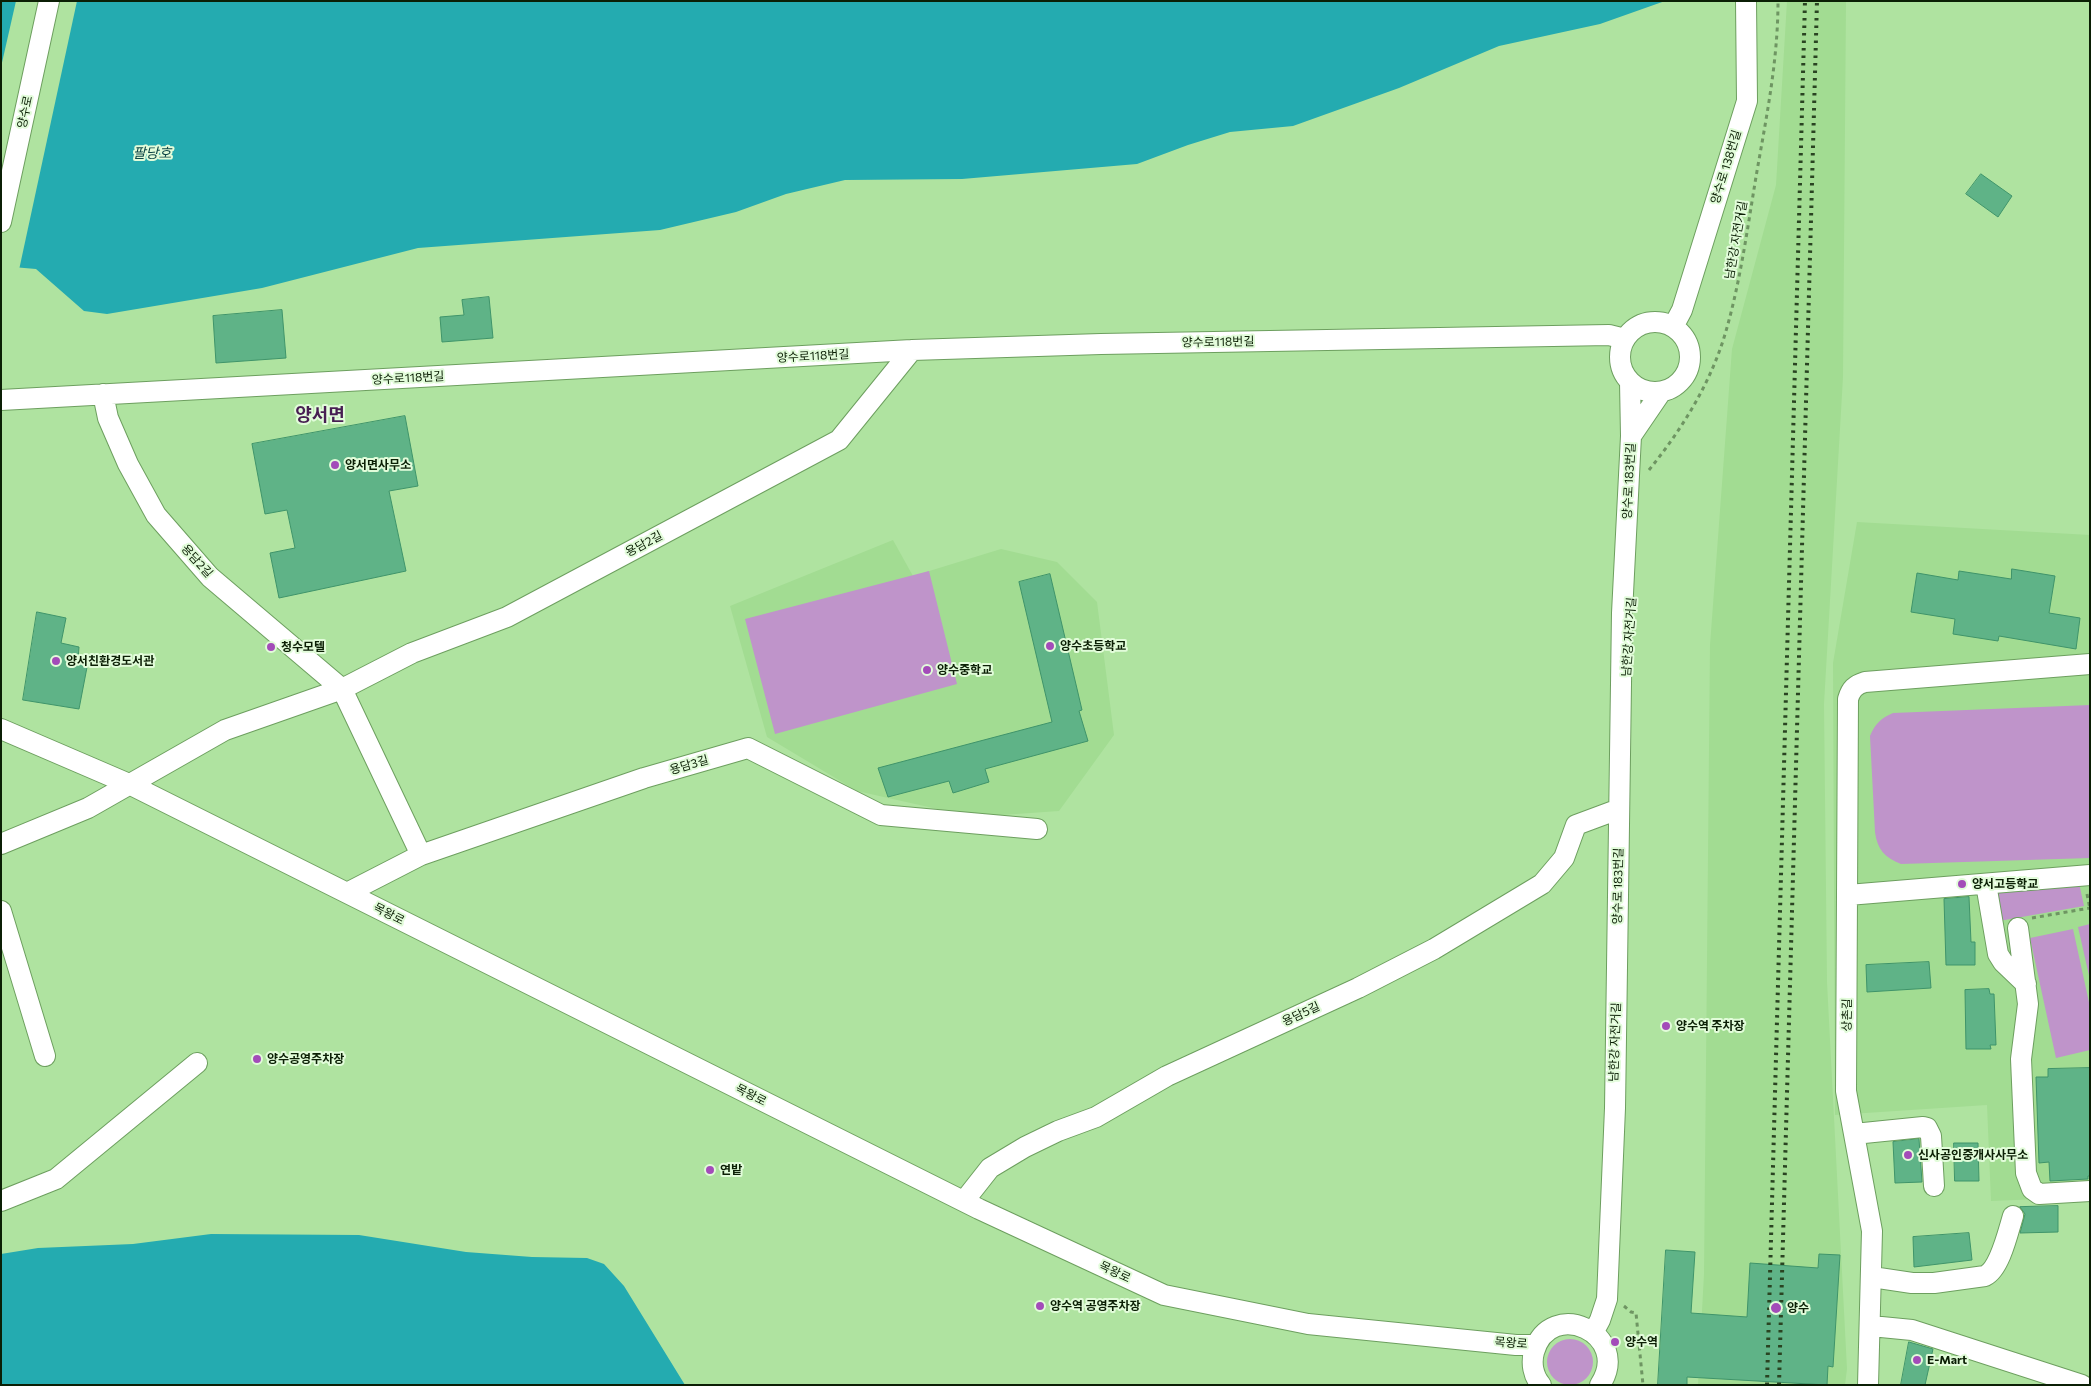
<!DOCTYPE html>
<meta charset="utf-8">
<style>
body{margin:0}
#map{position:relative;width:2091px;height:1386px;overflow:hidden;background:#afe3a0;font-family:Commissioner,sans-serif}
canvas{display:block}
.frame{position:absolute;inset:0;border:2px solid #0b1f05;pointer-events:none}
</style>
<div id="map">
<canvas width="2091" height="1386"></canvas>
<div class="frame"></div>
</div>
<script>
const g = document.querySelector('canvas').getContext('2d');
g.lineJoin = 'round';
function fillPath(path, color) {
  g.fillStyle = color;
  g.fill(path, 'evenodd');
}
function strokePath(path, color, width, dash) {
  g.strokeStyle = color;
  g.lineWidth = width;
  g.lineCap = dash ? 'butt' : 'round';
  g.setLineDash(dash || []);
  g.stroke(path);
}
function write(font, color, halo, rows, align = 'center') {
  g.font = font + ' Commissioner,"Noto Sans KR",sans-serif';
  g.lineWidth = 4;
  g.setLineDash([]);
  g.textBaseline = 'middle';
  g.strokeStyle = halo;
  g.fillStyle = color;
  for (const [text, x, y, turn = 0] of rows) {
    g.save();
    g.translate(x, y);
    g.rotate((+turn || 0) * Math.PI / 180);
    g.textAlign = isNaN(turn) ? turn : align;
    if (halo) g.strokeText(text, 0, 0);
    g.fillText(text, 0, 0);
    g.restore();
  }
}
fillPath(new Path2D(`
 M1787,1L1846,2L1843,377L1824,704L1827,982L1847,1369L1845,1385H1698L1704,1274L1710,645L1732,349L1776,185Z
 M1857,522L2090,535V1197L1991,1201L1987,1105L1835,1115L1833,663Z
 M893,540L913,576L1001,549L1057,562L1097,602L1114,735L1059,811L973,817L857,791L767,737L730,606Z`), '#a2dc92');
fillPath(new Path2D(`
 M929,571L957,684L775,734L745,619Z
 M2090,705V858L1901,864C1885,858 1877,849 1875,832L1870,736C1875,724 1881,718 1893,713Z
 M2079,883L2084,906L1999,921L1995,893Z
 M2090,924V980L2078,927Z
 M2073,929L2090,1007V1050L2056,1058L2030,938Z
 M1547 1362a23 23 0 1 1 46 0a23 23 0 1 1-46 0Z`), '#bf94ca');
fillPath(new Path2D(`
 M1,1H1665L1600,24L1499,46L1399,88L1293,126L1230,132L1188,145L1137,164L962,179L845,180L786,194L736,212L660,230L418,248L262,288L107,314L84,311L36,269L1,266Z
 M211,1234L359,1235L466,1252L532,1257L587,1258L604,1264L624,1286L685,1385H1V1254L38,1248L133,1244Z`), '#24abb0');
fillPath(new Path2D(`
 M16,1H77L19,270L1,269V67Z`), '#afe3a0');
const building = new Path2D(`
 M1981,174L2012,196L1998,217L1966,194Z
 M489,297L493,338L442,342L440,317L464,315L462,300Z
 M282,310L286,358L216,363L213,316Z
 M405,416L418,486L389,491L406,571L279,598L270,553L295,548L287,510L265,514L252,444Z
 M2012,569L2055,576L2049,613L2080,618L2076,649L1999,636L1998,641L1953,634L1955,619L1911,612L1917,573L1958,580L1959,571L2011,579Z
 M1050,574L1082,710L1079,711L1088,741L985,769L989,782L953,793L949,781L888,797L878,768L1052,722L1019,582Z
 M37,612L66,618L61,643L79,647L78,660L88,662L79,709L23,700Z
 M1969,897L1971,942H1975V965H1946L1944,899Z
 M1929,962L1931,988L1867,992L1866,965Z
 M1989,989L1990,994H1994L1996,1045H1990L1991,1049H1966L1965,990Z
 M2090,1068V1176H2088V1179L2050,1181L2049,1162L2039,1163L2036,1077H2048V1069Z
 M1919,1139L1922,1182L1895,1183L1893,1142Z
 M1954,1143H1978L1979,1181H1955Z
 M2058,1206V1232L2020,1233L2025,1214L2020,1207Z
 M1969,1233L1972,1260L1914,1267L1913,1237Z
 M1666,1250L1695,1252L1691,1313L1747,1317L1750,1263L1818,1268L1819,1254L1840,1255L1833,1367L1828,1366L1827,1385L1687,1377V1385H1658Z
 M1909,1342L1933,1349L1925,1385H1901Z`);
fillPath(building, '#5fb387');
strokePath(building, '#3f946a', 1);
const minor = new Path2D(`
 M1,222L49,1
 M1620 357a35 35 0 1 1 70 0a35 35 0 1 1-70 0Z
 M1673,327L1682,310L1747,101L1746,1
 M103,394L108,418L128,464L156,515L210,577L342,689L421,855
 M1,400L912,350L1101,344L1609,335L1625,339
 M1631,436L1661,392
 M1,729L129,784L979,1209L1164,1295L1308,1324L1516,1345H1536
 M1,844L88,808L225,730L342,689L412,653L507,617L839,440L912,350
 M1986,884L1998,954L2003,962L2026,984
 M347,893L421,855L644,778L748,748L881,815L1037,829
 M1848,895L2090,875
 M1,911L45,1056
 M2018,928L2028,1004L2021,1059L2026,1173L2032,1189L2039,1194L2090,1191
 M1854,1134L1923,1127L1927,1128L1931,1136L1934,1186
 M1,1201L56,1179L197,1063
 M964,1201L990,1168L1025,1147L1058,1131L1096,1117L1167,1076L1358,988L1434,949L1542,884L1564,858L1576,825L1619,809
 M1872,1277L1912,1283H1934L1985,1276C2000,1269 2008,1232 2013,1216
 M1871,1326L1912,1330L2082,1385
 M1593,1333L1600,1320L1607,1299L1615,1108L1622,613L1631,436L1630,382
 M1541,1385C1533,1376 1531,1363 1534,1352C1550,1296 1633,1334 1600,1385
 M1868,1385L1872,1231L1846,1091L1848,699C1851,689 1855,685 1865,682L2090,664`);
strokePath(minor, '#6d9f5f', 22);
strokePath(new Path2D(`
 M1649,470C1682,429 1711,383 1726,331C1741,279 1748,224 1757,171C1767,114 1778,59 1778,1
 M2087,894L2090,909
 M2032,918L2090,908
 M1624,1306L1631,1312L1636,1313L1643,1385`), '#6e9562', 3, [4, 4]);
strokePath(minor, '#fff', 20);
strokePath(new Path2D(`
 M1767,1385L1805,1
 M1779,1385L1817,1`), '#294321', 4, [2.5, 5]);
for (const [x, y, r, color] of [
 [335,465,5,"#a34cb9"],
 [1050,646,5,"#a34cb9"],
 [271,647,5,"#a34cb9"],
 [56,661,5,"#a34cb9"],
 [927,670,5,"#a34cb9"],
 [1962,884,5,"#a34cb9"],
 [1666,1026,5,"#a34cb9"],
 [257,1059,5,"#a34cb9"],
 [1908,1155,5,"#a34cb9"],
 [710,1170,5,"#a34cb9"],
 [1040,1306,5,"#a34cb9"],
 [1776,1308,6,"#a34cb9"],
 [1615,1342,5,"#a34cb9"],
 [1917,1360,5,"#a34cb9"]
]) {
  const dot = new Path2D();
  dot.arc(x, y, r, 0, 2 * Math.PI);
  g.fillStyle = color;
  g.fill(dot);
  strokePath(dot, '#e2fcda', 2);
}
write('12px', '#0b1f05', '#e2fcda', [
 ["양수로",25,112,-78],
 ["양수로 138번길",1726,167,-73],
 ["남한강 자전거길",1736,240,-80],
 ["양수로118번길",1218,342,-1],
 ["양수로118번길",813,356,-3],
 ["양수로118번길",408,378,-3],
 ["양수로 183번길",1629,481,-87],
 ["용담2길",644,544,-28],
 ["용담2길",197,561,48],
 ["남한강 자전거길",1629,637,-86],
 ["용담3길",689,765,-16],
 ["양수로 183번길",1618,886,-89],
 ["목왕로",389,914,27],
 ["용담5길",1301,1014,-25],
 ["상촌길",1847,1015,-89],
 ["남한강 자전거길",1615,1042,-88],
 ["목왕로",751,1095,27],
 ["목왕로",1115,1272,25],
 ["목왕로",1511,1343,4]
]);
write('bold 12px', '#0b1f05', '#e2fcda', [
 ["양서면사무소",345,465],
 ["양수초등학교",1060,646],
 ["청수모텔",281,647],
 ["양서친환경도서관",66,661],
 ["양수중학교",937,670],
 ["양서고등학교",1972,884],
 ["양수역 주차장",1676,1026],
 ["양수공영주차장",267,1059],
 ["신사공인중개사사무소",1918,1155],
 ["연밭",720,1170],
 ["양수역 공영주차장",1050,1306],
 ["양수",1787,1308],
 ["양수역",1625,1342],
 ["E-Mart",1927,1360]
], 'left');
write('italic 14px', '#0c4446', '#e2fcda', [
 ["팔당호",152,153]
]);
write('bold 18px', '#471e52', '#e2fcda', [
 ["양서면",320,415]
]);
</script>
